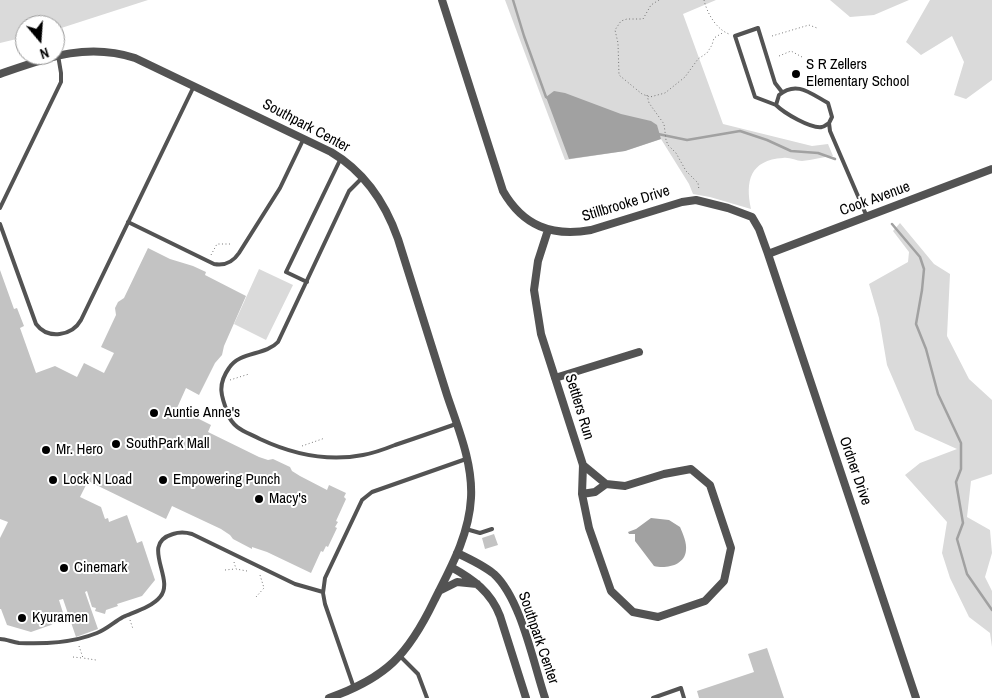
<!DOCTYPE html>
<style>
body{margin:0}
#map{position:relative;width:992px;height:698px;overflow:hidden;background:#fff;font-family:"Archivo Narrow",sans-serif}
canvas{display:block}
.north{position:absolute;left:15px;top:15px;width:50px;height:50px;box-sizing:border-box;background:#fff;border:1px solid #999;border-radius:50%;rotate:162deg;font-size:14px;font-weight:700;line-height:20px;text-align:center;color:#000}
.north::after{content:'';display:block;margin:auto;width:18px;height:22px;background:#000;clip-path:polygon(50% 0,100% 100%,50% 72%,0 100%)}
</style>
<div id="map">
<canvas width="992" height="698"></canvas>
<div class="north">N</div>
</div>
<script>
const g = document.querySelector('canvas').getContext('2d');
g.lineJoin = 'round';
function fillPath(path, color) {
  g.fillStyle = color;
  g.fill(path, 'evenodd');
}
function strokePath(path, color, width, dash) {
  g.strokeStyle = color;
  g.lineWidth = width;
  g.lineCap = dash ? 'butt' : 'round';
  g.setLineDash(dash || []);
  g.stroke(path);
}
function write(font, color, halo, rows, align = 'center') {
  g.font = font + ' "Archivo Narrow",sans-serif';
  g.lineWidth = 4;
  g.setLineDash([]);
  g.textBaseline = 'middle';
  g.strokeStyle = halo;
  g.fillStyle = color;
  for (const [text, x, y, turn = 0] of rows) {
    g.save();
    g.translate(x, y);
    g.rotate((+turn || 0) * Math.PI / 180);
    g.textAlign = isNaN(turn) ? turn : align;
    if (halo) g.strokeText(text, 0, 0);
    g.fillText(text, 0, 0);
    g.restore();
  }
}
fillPath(new Path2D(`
 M0,0H148L55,30V25H25V37L0,43Z
 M505,0H716L683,14L723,124L812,146L828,144L833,156C823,157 812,160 802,161C796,161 790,157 783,158C750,160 745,181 751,209L710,197L693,194L689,184L661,139L625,151L565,160Z
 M830,0H909L874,15L850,17Z
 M930,0H992V80L966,99L954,95L964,62L952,36L921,55L906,42Z
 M900,223L934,264L950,274L947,336L969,379L992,400V474L971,481L967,517L990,530L992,553L985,577L992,591V647L990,633L969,617L950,578L942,553L947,522L905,475L920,463L957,449L915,430L887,365L879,318L869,284L908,262L909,252L893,231Z
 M259,269L293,285L266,340L234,324Z`), '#dadada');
fillPath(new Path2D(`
 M554,91L565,93L621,114L651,121L657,125L661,139L625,151L569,159L546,97Z
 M651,518L669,520L680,527C683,534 687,543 686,550C685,566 665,569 654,566L635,541V534H629L628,532L636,529Z`), '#a1a1a1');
strokePath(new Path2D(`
 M513,0L524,36L546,97L549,99
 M658,134L687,140L740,131L767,140L791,151L818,153L835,159
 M892,224L920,257L924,269L922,290L916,324L926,349L938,394L961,443V469L956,482L963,523L957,539L967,574L992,610`), '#a1a1a1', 2.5);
fillPath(new Path2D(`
 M148,248L170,259L193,266L206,272L205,275L246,296L224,346L222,355L215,363L199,395L186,388L177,408L211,425L208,432L259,457L268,460L273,459L290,467L292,471L300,476L327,490L329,485L346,493L344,497L346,499L336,521L338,522L335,527L337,528L328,547L326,546L323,552L321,551L311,573L267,552L252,547V549L233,539L230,535L221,529L172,506L166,519L88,481L80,497L101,507L105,519L108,518L109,522L127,515L137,543L142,541L155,580L142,596L117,604L118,606L106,610L105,614L95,611L96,608L92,607L87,591L85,592L98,629L76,637L63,599L59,600L64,616L60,621L54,620V623L51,625L31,632L7,625L1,609H0V538L8,522L0,519V270L14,309L17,308L24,326L20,328L36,373L55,366L77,377L84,363L104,373L114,353L101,347L116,315L115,308L118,302L124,298Z
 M494,534L498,545L485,549L482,538Z
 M767,648L784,698H699L697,691L754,672L748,654Z`), '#c3c3c3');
strokePath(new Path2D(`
 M659,0L651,5L643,19H627L621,21L615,30L618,43L619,75L642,94L650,97L665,93L685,77L698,59L707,53L712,45L714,38L724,32
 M704,0C707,13 716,29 729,34
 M772,36L809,25L817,28
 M779,56L791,51L802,57
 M647,95L649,103L664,124L666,140L668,145L676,153L686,171L698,183L699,190
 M211,255L217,244H231
 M230,380L249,374
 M302,446L325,438
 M234,562L236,569L247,571
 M225,570L235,569
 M256,597L264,588L260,575
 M130,620L133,629
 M79,646L83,658L96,660
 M73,657L82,658`), '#757575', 1, [1, 2.5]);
strokePath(new Path2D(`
 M776,105L755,97L735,36L758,28L775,83L782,92
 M829,123C827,124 824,127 822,127C811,129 784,113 776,105L779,95C797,80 811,94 828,103L832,117L829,123L830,131L867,217
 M363,177L349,191L278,342C265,356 240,351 229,368C217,385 221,396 228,414C233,429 247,432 260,439C292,454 327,462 363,455C374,453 385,449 395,445C416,438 436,431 456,424
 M0,208L61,82V73L58,55
 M128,222L214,264C225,266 233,262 239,253L280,188L304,138
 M0,224L36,324C48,340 72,336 81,320L194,86
 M307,282L286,272L341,158
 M466,529L480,533L492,529
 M0,639C6,639 12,642 19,643C46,644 72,643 97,633C107,629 114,622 123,617C134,612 152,607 160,597C176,579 139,544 173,534C179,532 185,532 192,534L295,584L323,592
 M400,656L418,674L427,698
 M354,688L325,604L323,593L325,578L362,500L372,492L466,459
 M653,698L681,688L684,698`), '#535353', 4);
strokePath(new Path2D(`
 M442,0L503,191C523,226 552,237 591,230L682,202L696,200L728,208L752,217L759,229L768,254L916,698
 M0,74C46,58 86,42 135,58L331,152C365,172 385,202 398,239C414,291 431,343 447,395C458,428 473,463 471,498C469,536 450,569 434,601C408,655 386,678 329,698
 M548,230L538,261L534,290L541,334L583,465L582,494L589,528L611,591L633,612L658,617L705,601L724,581L731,548L710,485L691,469L664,474L625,486L606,484L583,465
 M768,254L992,169
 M555,378L639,352
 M582,494L595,492L606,484
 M457,553C470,559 483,565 494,574C521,599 533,662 545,698
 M451,567C473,579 491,592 500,616L526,698
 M439,591L457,582L477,584`), '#535353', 8);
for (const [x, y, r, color] of [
 [796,74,5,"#000"],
 [154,413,5,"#000"],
 [116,444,5,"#000"],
 [46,450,5,"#000"],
 [53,480,5,"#000"],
 [163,480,5,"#000"],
 [259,499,5,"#000"],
 [64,568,5,"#000"],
 [22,618,5,"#000"]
]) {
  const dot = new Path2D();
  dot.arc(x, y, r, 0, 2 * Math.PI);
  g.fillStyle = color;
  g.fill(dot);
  strokePath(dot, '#fff', 2);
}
write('15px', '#000', '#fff', [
 ["S R Zellers",806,65],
 ["Elementary School",806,82],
 ["Auntie Anne's",164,413],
 ["SouthPark Mall",126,444],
 ["Mr. Hero",56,450],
 ["Lock N Load",63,480],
 ["Empowering Punch",173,480],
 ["Macy's",269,499],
 ["Cinemark",74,568],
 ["Kyuramen",32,618]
], 'left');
write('15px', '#000', '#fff', [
 ["Southpark Center",306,126,28],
 ["Cook Avenue",875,199,-20],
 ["Stillbrooke Drive",626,204,-17],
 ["Settlers Run",579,407,73],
 ["Ordner Drive",855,471,71],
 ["Southpark Center",538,638,71]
]);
</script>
